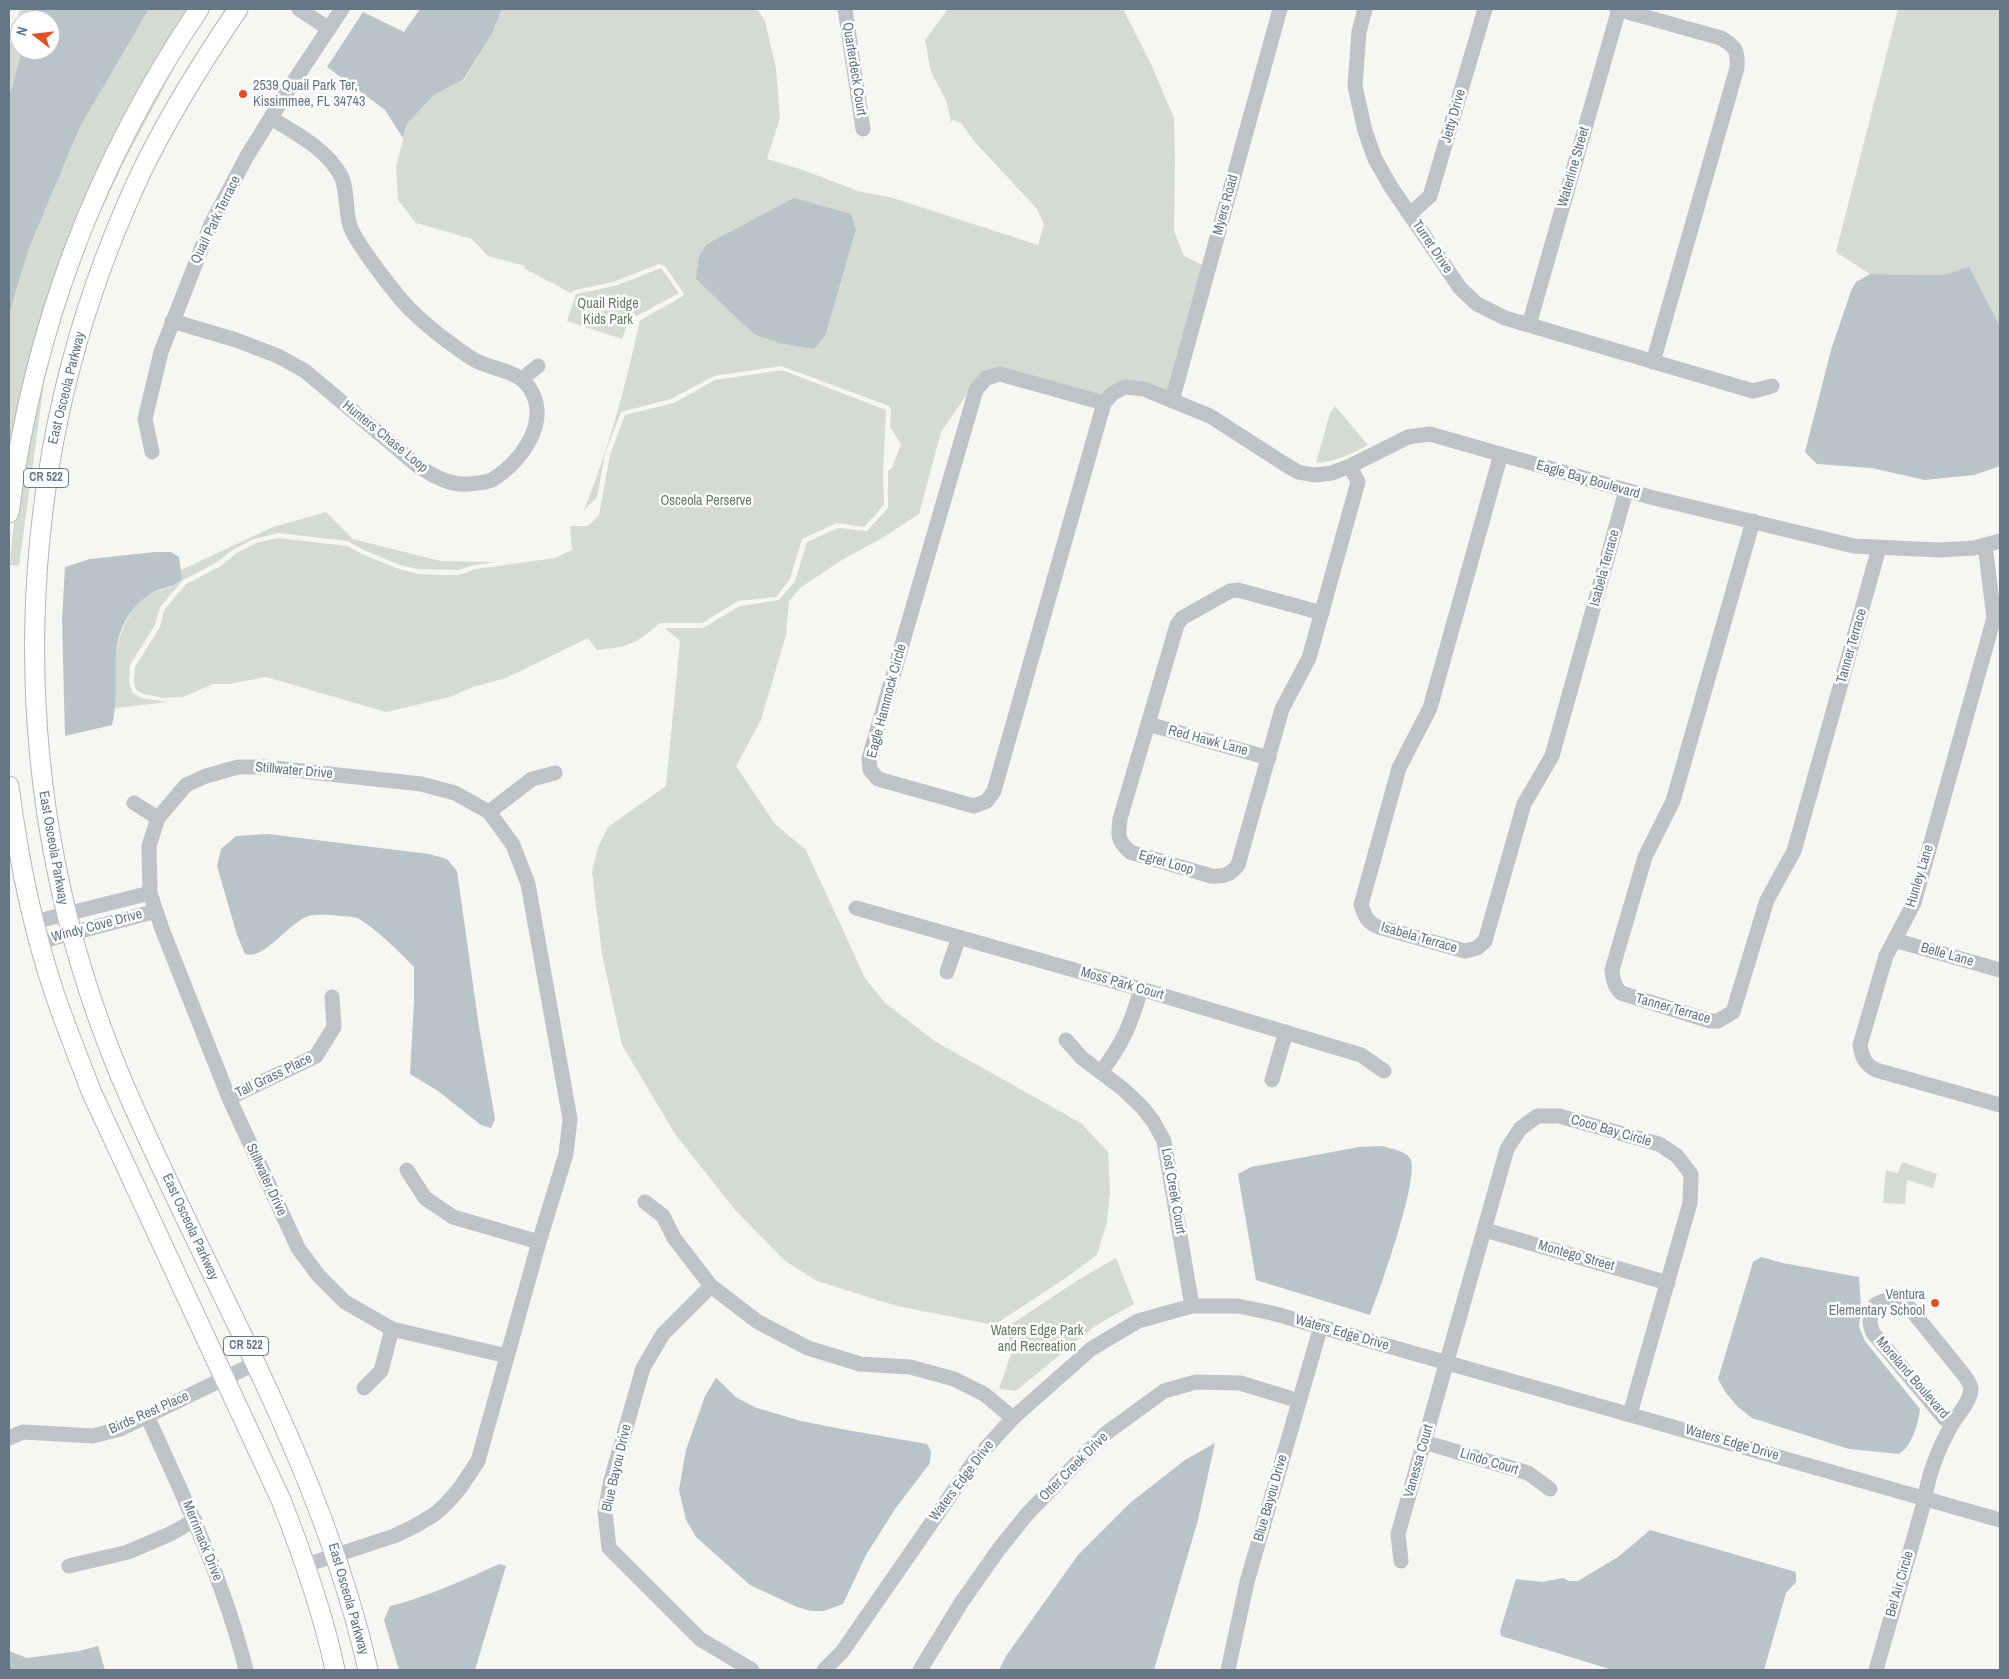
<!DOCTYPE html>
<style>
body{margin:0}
#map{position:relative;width:2009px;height:1679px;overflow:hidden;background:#f6f6f2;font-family:"Archivo Narrow",sans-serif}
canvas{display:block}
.frame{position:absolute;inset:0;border:10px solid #657684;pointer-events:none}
.north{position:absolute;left:10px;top:10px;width:50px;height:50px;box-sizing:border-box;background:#fff;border:1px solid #c1c8ce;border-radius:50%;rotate:286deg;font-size:14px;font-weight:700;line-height:20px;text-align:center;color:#657684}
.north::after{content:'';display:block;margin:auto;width:18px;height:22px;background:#e35025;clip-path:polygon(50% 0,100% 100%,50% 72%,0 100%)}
</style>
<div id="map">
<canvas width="2009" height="1679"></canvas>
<div class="frame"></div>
<div class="north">N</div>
</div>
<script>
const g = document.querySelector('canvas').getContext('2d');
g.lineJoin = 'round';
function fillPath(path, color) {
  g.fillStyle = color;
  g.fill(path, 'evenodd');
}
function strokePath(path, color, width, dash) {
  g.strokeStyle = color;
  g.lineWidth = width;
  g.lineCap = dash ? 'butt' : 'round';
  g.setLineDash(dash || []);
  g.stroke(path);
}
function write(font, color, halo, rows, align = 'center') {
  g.font = font + ' "Archivo Narrow",sans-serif';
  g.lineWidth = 5;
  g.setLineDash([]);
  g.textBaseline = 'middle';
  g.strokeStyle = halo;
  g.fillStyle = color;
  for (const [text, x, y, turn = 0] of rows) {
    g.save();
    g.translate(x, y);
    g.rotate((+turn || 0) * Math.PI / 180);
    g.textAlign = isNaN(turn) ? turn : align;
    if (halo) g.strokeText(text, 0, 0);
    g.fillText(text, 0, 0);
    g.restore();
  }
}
fillPath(new Path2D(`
 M20,9H34L31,20H20V50H22L9,97V49Z
 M149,9H192L109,151L9,472V315L28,251L80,127Z
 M502,9H757L765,21L776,68L780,118L767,159L803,170L858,191L893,198L1038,245L1044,224L1037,209L974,141L961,123L953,120L951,122L946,100L931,72L925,40L948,9H1123L1151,64L1174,118L1175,160L1174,231L1184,256L1203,265L1168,393L1146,384L1102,397L1001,368L968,393L941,432L919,514L882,538L842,560L800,588L789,601L786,635L761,720L736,766L775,824L806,850L865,978L885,1003L936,1042L1081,1123L1108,1152L1110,1191L1107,1222L1097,1255L1063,1280L994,1325L897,1306L817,1281L785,1261L736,1211L675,1134L622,1045L602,954L592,872L598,847L608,827L666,786L680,641L665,628H703L740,606L779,600L795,581L807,542L838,528L867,531L888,508V471L892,468L901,444L890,427L891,409L889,406L781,366L714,376L671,399L621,412L605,454L597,497L584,510C609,449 626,384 640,320L682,297L684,294L665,266L659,264L613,282L575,290L571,293L525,269V266L488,256L472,239L416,223L398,200L396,167L407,124L434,95L464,80L492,34ZM851,214L856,229L826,334Z
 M1898,9H2000V326L1969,268L1944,275L1870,274L1836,252Z
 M205,10L124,162L79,257L47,361L19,566L10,565C26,362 92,179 205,10Z
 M661,268L679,293L629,320L622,339L567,321L576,294L615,286Z
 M782,370L886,410L883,475L884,505L864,527L837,523L802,539L790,579L776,597L738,601L702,623H660C636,644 629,647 597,650L588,638L506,678L473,687L450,697L386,712L266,677L229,684H213L183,697L163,698L144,694L136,690L134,682L135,667L160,627L164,610L186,584L219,567L237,553L256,543L278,538L347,546L364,555L399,569L418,574L442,575H459L476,569L555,558L572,550L570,526H588L599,515L610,455L625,415L674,403L715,380Z
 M1335,406L1368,445C1351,454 1336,462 1316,463L1330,413Z
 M326,512L353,539L441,561L496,562L475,565L458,570L418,569L400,565L366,551L347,541L278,533L254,539L234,549L216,563L183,580L160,607L155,625L130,665L129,681L132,692L141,698L168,702L115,708C113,670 113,624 145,597C156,588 173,590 182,579L181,570L273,527Z
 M1902,1162L1937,1174L1933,1188L1907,1180L1905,1204L1883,1203L1886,1170L1898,1173Z
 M1116,1258L1134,1304L1095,1326L1016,1391L999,1389L1012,1351L1007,1327L1078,1280Z`), '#d5dbd2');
fillPath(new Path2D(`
 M34,9H149L80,127L28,251L9,315V97L22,50H50V20H31Z
 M420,9H502L492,34L463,80L434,95L407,124L403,138L385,110L327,67L363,12L404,32Z
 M794,198L851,214L856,229L826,334L814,349L779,343L754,334L696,279L699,256L707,244Z
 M1969,267L2000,326V466L1974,475L1925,480L1871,468L1817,464L1805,452L1831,350L1851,291L1856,282L1870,274L1944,275Z
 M155,552H171L179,557L182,579C175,587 168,586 158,590C147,594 138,603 131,612C105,646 122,688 112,725L65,736L62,620L65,567L90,559Z
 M268,834L429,854L447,859L457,871L479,1027L495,1119L491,1128L481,1125L438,1091L410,1074L414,1001V967C397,950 379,931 359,919C354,916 346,917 340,916C331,915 318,914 309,916C288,922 266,960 245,954L237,935L217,866L221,849L236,836Z
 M1382,1146C1391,1149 1404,1150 1410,1158C1421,1175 1379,1292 1370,1315L1256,1280L1238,1174L1251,1167L1359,1147Z
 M1761,1257L1783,1263L1859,1277L1861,1308L1859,1327L1865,1341L1920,1409C1918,1424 1912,1446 1899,1454L1849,1449L1752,1418L1738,1407L1726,1393L1718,1379L1753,1262Z
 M716,1378L737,1398L757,1408L801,1421L847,1430L927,1444L931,1451L930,1463L895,1509L866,1555L843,1604L824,1611H811L797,1607L750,1585L696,1537L686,1520L679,1490L686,1450L705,1396Z
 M1215,1443L1198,1520L1154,1670H999L1006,1656L1078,1555L1130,1503L1185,1460Z
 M1650,1530L1796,1572V1582L1786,1593L1764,1670H1613L1501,1636L1500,1631L1516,1579L1542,1582L1563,1578L1569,1581H1578L1618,1557Z
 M500,1564L506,1566L475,1670H399L384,1620L390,1606C419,1599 447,1587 475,1575C484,1571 491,1567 500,1564Z
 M98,1646L105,1670H9V1651L27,1658L79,1651Z`), '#b9c4c9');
const major = new Path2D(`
 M238,9C202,62 167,118 139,177C7,461 0,784 119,1073C203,1272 320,1458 368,1670
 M9,513C33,328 95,164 199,9
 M9,786C18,856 32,927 55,995C66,1027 79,1059 91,1091L281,1500C303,1556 323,1612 335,1670`);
strokePath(major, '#b2b7bb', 21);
strokePath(new Path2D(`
 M299,9L329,29
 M845,9L863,129
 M1365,9L1359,32L1355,86L1365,131L1375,159L1391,187L1460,288L1477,304L1505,318L1529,325L1753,391L1772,386
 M1617,9L1721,38C1736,47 1738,50 1737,68L1653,362
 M1410,214L1430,196L1485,9
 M172,321L236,340L278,356L305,371L418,466C436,478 455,488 477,483C482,483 487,482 492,480C519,463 549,426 532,392C520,368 491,371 471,358C449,343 422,323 404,303C392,289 355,242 350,226C345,211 348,187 340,174C324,147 296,134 271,118
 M1529,325L1619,9
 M522,379L538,366
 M1172,401L1280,9
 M1104,403L1000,374L986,378L976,390L869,758L870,770L878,779L974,806L987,801L994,791L1104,403L1113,393L1125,387L1144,389L1210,416L1283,463L1298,472L1314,475L1332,473L1350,466L1408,437L1430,434L1650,497L1854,546L1939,550L1974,548L2000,541
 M152,452L145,419L161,352L211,224L247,156L290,87L342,9
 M1501,454L1430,708L1399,768L1361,905C1365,916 1367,923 1379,927L1465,951L1477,948L1485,941L1524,804L1552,756L1626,491
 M1753,521L1673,801L1645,857L1612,970C1613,980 1614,986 1621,993L1710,1021H1718L1733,1012L1767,900L1794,851L1879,548
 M1985,545L1994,618L1914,903L1886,956L1860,1045C1862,1058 1865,1064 1876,1070L2000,1105
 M1322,613L1238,590L1230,591L1182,618L1177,625L1120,819C1118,836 1117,840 1130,852L1211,876C1224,877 1230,875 1238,865L1282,709L1309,658L1358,482L1350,466
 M1148,724L1269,758
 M134,803L158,818
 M489,812L532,779L555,773
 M856,908L1141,989L1361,1055L1384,1071
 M34,922L150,893
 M1894,940L2000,970
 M39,942L156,911
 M947,972L959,937
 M1066,1040L1082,1058L1123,1089L1142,1107L1153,1121L1164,1141L1192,1306
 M1101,1072C1123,1043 1131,1024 1141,989
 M1272,1080L1286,1032
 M229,1098L316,1056L334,1027L332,997
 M407,1170L425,1198L453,1217L539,1242
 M645,1202L663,1216L674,1238L711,1286L758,1322L808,1348L860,1364L910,1367L954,1379L984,1394L1013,1418
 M1485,1230L1668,1283
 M711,1286L663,1334L643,1368L611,1480L605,1512L609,1548L700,1639L752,1670
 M364,1388L381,1371L392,1329
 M147,1416C185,1499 224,1581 246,1670
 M9,1438L23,1432L93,1436L120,1429L254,1364
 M1424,1442L1528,1473L1550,1489
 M1401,1561L1398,1534L1507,1149L1520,1129L1537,1116H1559L1659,1144L1677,1156L1691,1174L1690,1203L1630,1414
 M306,1565L394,1536L415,1526L435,1514L447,1503L460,1488L478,1461L539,1242L566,1154L570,1119L528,884L513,845L489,812L455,793L421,784L265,767H238L206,776L186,785L158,818L149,846L150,893L162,929L229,1098L298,1248L318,1275L345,1302L392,1329L507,1356
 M69,1566L128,1552L170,1534L195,1520
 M824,1670L842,1652L975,1460L1013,1418L1091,1349L1138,1321L1192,1306H1238L1272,1313L2000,1520
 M920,1670L961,1603L999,1549L1028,1513L1105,1434L1164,1391L1196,1382L1240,1383L1299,1401
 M1228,1670L1247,1582L1321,1326
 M1876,1670L1925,1499C1928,1474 1939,1448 1951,1426C1957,1415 1970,1403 1971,1389C1971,1384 1967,1380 1964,1375L1908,1306C1896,1298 1887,1298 1875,1305C1870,1316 1868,1322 1873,1333L1944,1418L1952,1424`), '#bfc3c7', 15);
strokePath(major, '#fff', 19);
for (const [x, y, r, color] of [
 [243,94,5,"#e35025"],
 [1935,1303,5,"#e35025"]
]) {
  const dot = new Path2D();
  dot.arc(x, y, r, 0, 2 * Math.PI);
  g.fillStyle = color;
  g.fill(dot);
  strokePath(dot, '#fff', 2);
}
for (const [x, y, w] of [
 [46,478,45],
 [246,1346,45]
]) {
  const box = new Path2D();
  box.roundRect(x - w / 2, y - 9.5, w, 19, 4);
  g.fillStyle = '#fff';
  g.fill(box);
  strokePath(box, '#657684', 1);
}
write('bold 12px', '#657684', null, [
 ["CR 522",46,478],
 ["CR 522",246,1346]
]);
write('14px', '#657684', '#fff', [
 ["Quarterdeck Court",854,69,81],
 ["Jetty Drive",1454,116,-74],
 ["Waterline Street",1574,167,-74],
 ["Myers Road",1226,205,-75],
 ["Quail Park Terrace",216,220,-64],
 ["Turret Drive",1432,247,56],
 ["East Osceola Parkway",67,388,-76],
 ["Hunters Chase Loop",385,437,39],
 ["Eagle Bay Boulevard",1588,480,16],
 ["Isabela Terrace",1605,568,-75],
 ["Tanner Terrace",1852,646,-74],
 ["Eagle Hammock Circle",887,701,-75],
 ["Red Hawk Lane",1208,741,15],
 ["Stillwater Drive",294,771,5],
 ["East Osceola Parkway",53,848,80],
 ["Egret Loop",1166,863,16],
 ["Hunley Lane",1920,876,-73],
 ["Windy Cove Drive",97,926,-15],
 ["Isabela Terrace",1419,938,16],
 ["Belle Lane",1947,955,16],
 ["Moss Park Court",1122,984,16],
 ["Tanner Terrace",1673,1009,16],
 ["Tall Grass Place",274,1076,-26],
 ["Coco Bay Circle",1611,1131,16],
 ["Stillwater Drive",266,1180,65],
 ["Lost Creek Court",1173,1191,80],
 ["East Osceola Parkway",190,1227,65],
 ["Montego Street",1576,1256,16],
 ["Waters Edge Drive",1342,1333,16],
 ["Moreland Boulevard",1912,1378,49],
 ["Birds Rest Place",149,1413,-24],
 ["Waters Edge Drive",1732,1443,16],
 ["Vanessa Court",1419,1461,-74],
 ["Lindo Court",1489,1462,17],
 ["Otter Creek Drive",1074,1467,-45],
 ["Blue Bayou Drive",617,1468,-77],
 ["Waters Edge Drive",962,1481,-53],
 ["Blue Bayou Drive",1271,1498,-74],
 ["Merrimack Drive",202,1541,68],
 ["Bel Air Circle",1900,1584,-74],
 ["East Osceola Parkway",348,1599,74]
]);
write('14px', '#657684', '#fff', [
 ["2539 Quail Park Ter,",253,86],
 ["Kissimmee, FL 34743",253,102],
 ["Ventura",1925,1295,"right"],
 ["Elementary School",1925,1311,"right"]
], 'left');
write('14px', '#687b64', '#fff', [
 ["Quail Ridge",608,304],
 ["Kids Park",608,320],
 ["Osceola Perserve",706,501],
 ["Waters Edge Park",1037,1331],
 ["and Recreation",1037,1347]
]);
</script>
